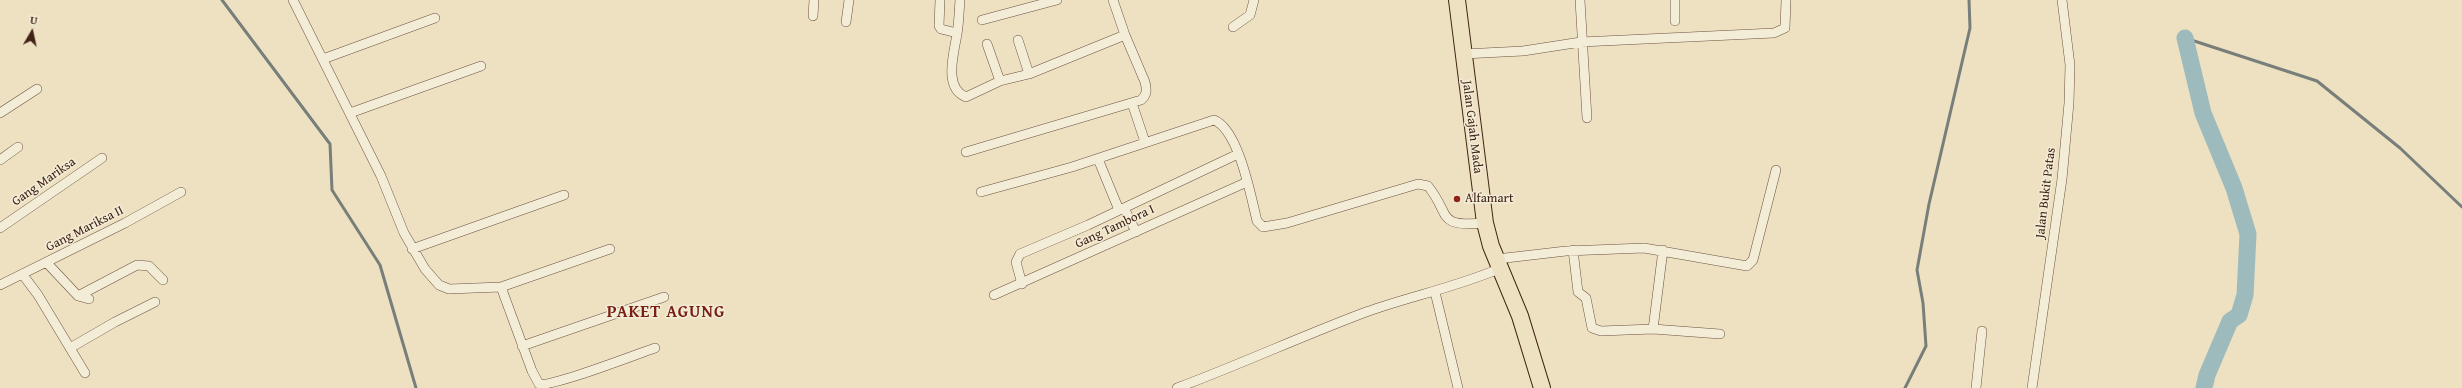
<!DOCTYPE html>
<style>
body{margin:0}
#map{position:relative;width:2462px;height:388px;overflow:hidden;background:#ede1c1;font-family:"Gentium Book Plus",serif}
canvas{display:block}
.north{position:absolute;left:12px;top:12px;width:40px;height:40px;-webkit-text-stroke:3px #f3ecd7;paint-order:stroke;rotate:9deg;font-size:11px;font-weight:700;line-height:16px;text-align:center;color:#412316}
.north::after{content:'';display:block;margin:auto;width:14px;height:18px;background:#412316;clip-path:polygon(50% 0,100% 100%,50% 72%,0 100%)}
</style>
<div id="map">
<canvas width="2462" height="388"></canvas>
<div class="north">U</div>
</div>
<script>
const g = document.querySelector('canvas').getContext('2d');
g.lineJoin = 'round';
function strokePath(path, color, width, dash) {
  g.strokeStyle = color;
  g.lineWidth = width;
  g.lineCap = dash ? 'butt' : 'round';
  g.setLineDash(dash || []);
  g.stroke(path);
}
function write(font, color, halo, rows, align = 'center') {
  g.font = font + ' "Gentium Book Plus",serif';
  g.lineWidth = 3;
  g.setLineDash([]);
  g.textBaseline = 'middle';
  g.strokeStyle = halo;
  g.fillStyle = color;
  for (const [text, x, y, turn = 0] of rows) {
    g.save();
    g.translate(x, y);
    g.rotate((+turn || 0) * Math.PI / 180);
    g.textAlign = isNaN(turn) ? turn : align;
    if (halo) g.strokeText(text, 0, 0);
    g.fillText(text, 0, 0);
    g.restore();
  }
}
strokePath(new Path2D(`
 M222,0L330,144L332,190L380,265L416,388
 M2185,38L2317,81L2400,148L2462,207
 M1905,388L1926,346L1923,303L1917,270L1929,204L1970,28L1969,0`), '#787e7a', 3);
strokePath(new Path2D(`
 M2185,38L2203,113L2234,188L2248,234L2245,295L2239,315L2230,321L2207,375L2204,388`), '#9dbbbd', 17);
const street = new Path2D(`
 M293,0L381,176L404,233L425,269L439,285L449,289L501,287L532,371L539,384C550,388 637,354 655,348
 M940,0L939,26L941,29L957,33
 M960,0C959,11 959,23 957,34C954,53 943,88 966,97L1000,81L1029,74L1125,35
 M1580,0L1587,118
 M1675,0V21
 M813,16L814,0
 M982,20L1057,0
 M846,22L849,0
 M1233,27L1250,15L1254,0
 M1018,40L1029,74
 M987,44L1000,81
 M1463,54L1523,51L1581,42L1774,33L1785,28L1786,0
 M323,59L435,18
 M1132,103L1145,142
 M0,113L37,89
 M350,113L481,66
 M966,152L1141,100C1147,95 1147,90 1145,82L1125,35L1113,0
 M1098,159L1119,210
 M0,160L18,147
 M981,192L1072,167L1214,120C1239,130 1251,197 1257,221L1263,227L1287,223L1418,184L1428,186C1452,216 1435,227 1485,223
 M1124,208L1136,232
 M0,228L102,158
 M412,249L564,195
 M1573,250L1578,292L1586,298L1592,328L1601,331L1653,329L1663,250
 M1497,259L1566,251L1644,248L1747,266L1753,260L1776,170
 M47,263L78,296L89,299
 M23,275L38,295L85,373
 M1022,284L1016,262L1020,254L1088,225L1238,154
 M0,285L125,223L181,192
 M501,287L610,249
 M1435,292L1458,388
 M994,295L1247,182
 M78,296L137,265L149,266L163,280
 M1653,329L1720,334
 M522,346L664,297
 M70,348L115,322L155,302
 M1177,388C1241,364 1302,336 1366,312C1411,296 1457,287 1501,268
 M1976,388L1982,331
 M2032,388L2062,179L2069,103L2070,65L2062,0`);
const highway = new Path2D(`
 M1457,0L1485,223L1491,246L1520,316L1542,388`);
strokePath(street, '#6c5241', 10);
strokePath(highway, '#412316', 18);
strokePath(street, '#f3ecd7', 9);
strokePath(highway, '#ede1c1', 16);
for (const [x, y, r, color] of [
 [1457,199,4,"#8f2418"]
]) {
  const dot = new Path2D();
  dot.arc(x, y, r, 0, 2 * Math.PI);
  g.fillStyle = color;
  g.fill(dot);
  strokePath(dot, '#f3ecd7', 1.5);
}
write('13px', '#412316', '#f3ecd7', [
 ["Jalan Gajah Mada",1472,127,83],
 ["Gang Mariksa",44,182,-35],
 ["Jalan Bukit Patas",2046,193,-83],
 ["Gang Tambora I",1115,227,-25],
 ["Gang Mariksa II",85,229,-27]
]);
write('13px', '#412316', '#f3ecd7', [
 ["Alfamart",1465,199]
], 'left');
g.letterSpacing = '1px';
write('bold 17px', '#7a1f14', '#f3ecd7', [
 ["PAKET AGUNG",666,313]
]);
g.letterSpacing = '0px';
</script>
